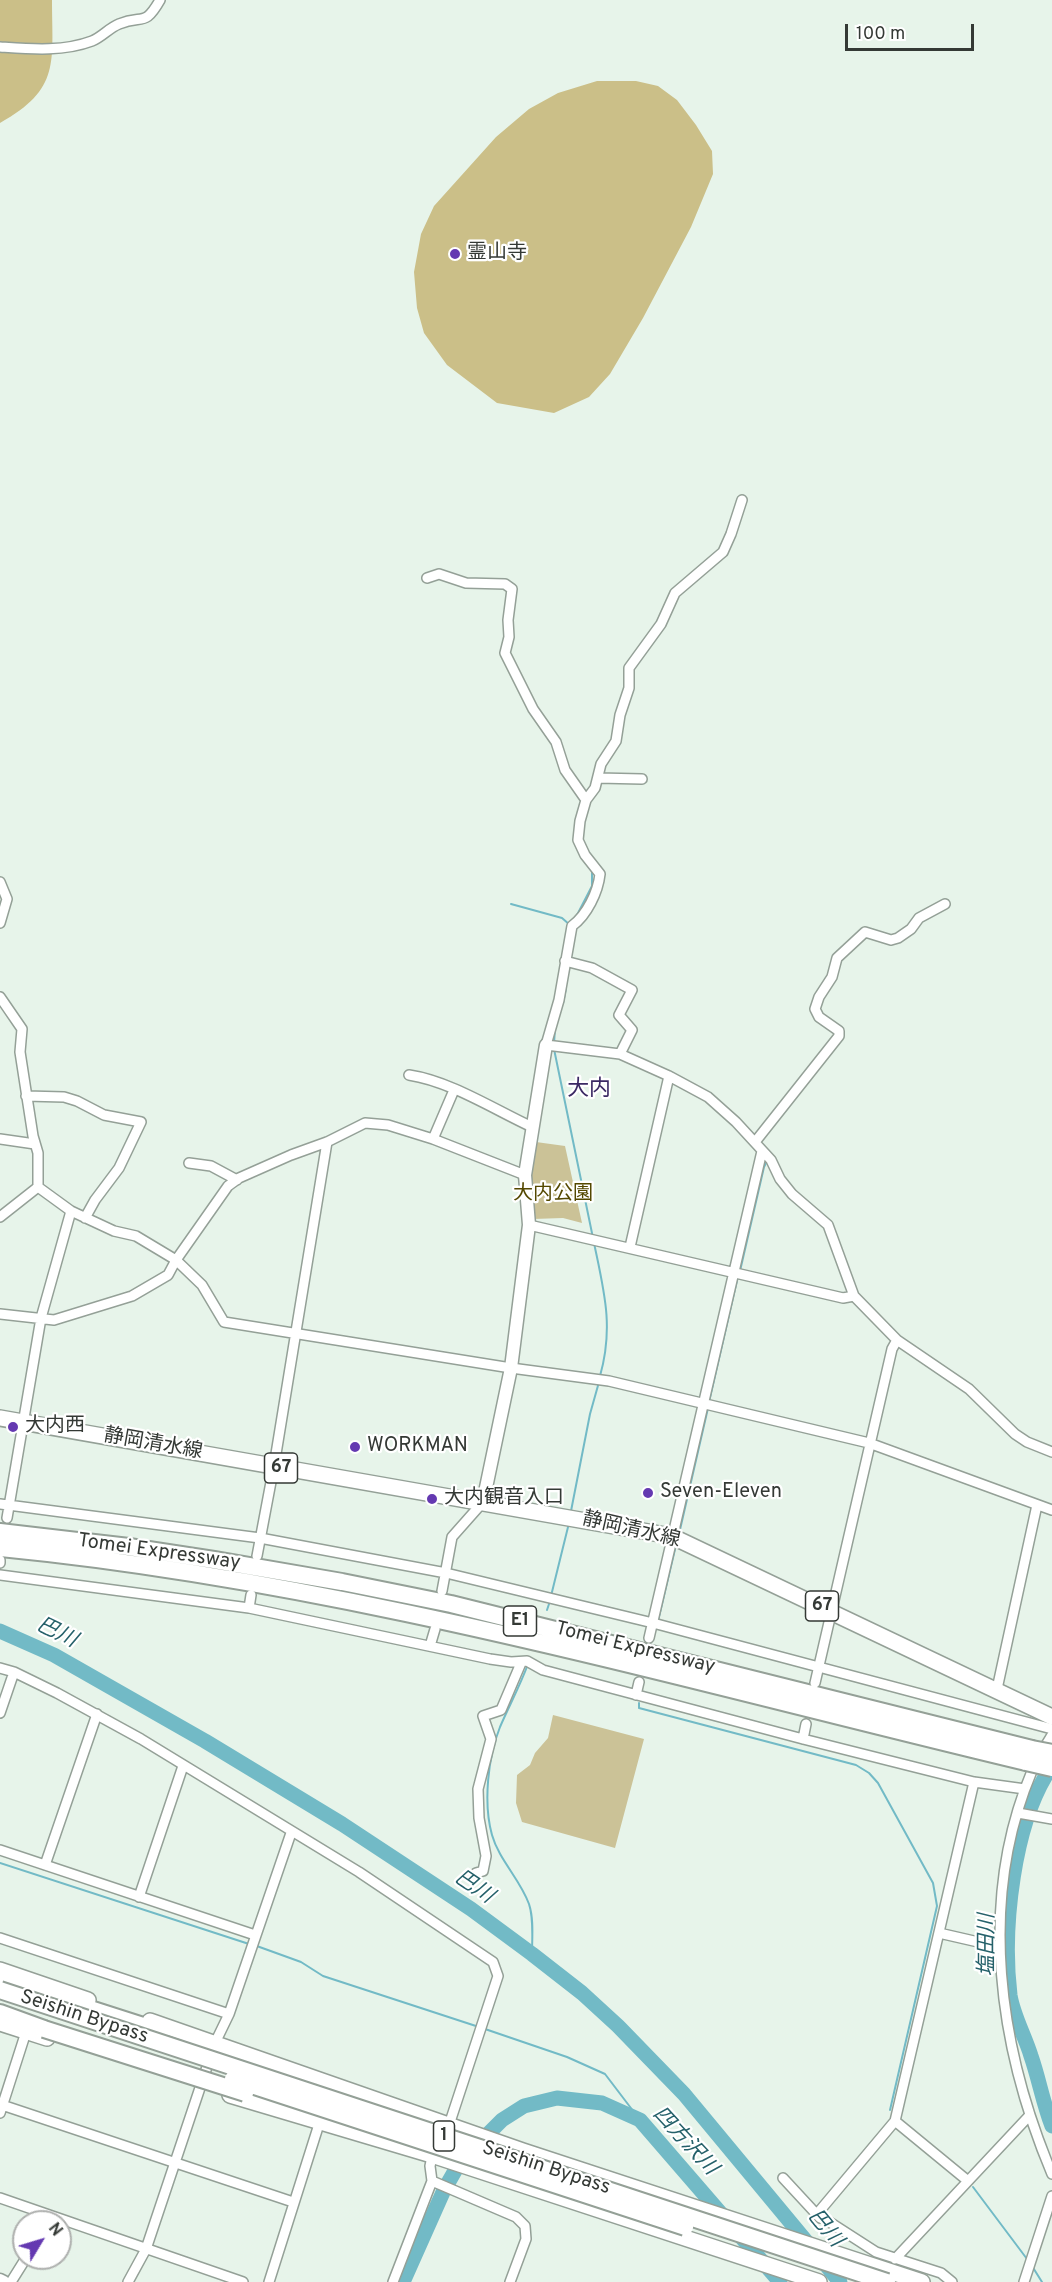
<!DOCTYPE html>
<meta charset="utf-8">
<style>
body{margin:0}
#map{position:relative;width:1052px;height:2282px;overflow:hidden;background:#e7f4ea;font-family:Overpass,sans-serif}
canvas{display:block}
.north{position:absolute;left:12px;top:2210px;width:60px;height:60px;box-sizing:border-box;background:#fff;border:2px solid #aeb0ae;border-radius:50%;rotate:52deg;font-size:16px;font-weight:700;line-height:24px;text-align:center;color:#343935}
.north::after{content:'';display:block;margin:auto;width:21px;height:27px;background:#6439b1;clip-path:polygon(50% 0,100% 100%,50% 72%,0 100%)}
.scale{position:absolute;left:845px;top:24px;width:129px;height:27px;box-sizing:border-box;border:3px solid #343935;border-top:0;padding-left:8px;font-size:18px;line-height:21px;white-space:nowrap;color:#343935;-webkit-text-stroke:4px #fff;paint-order:stroke}
</style>
<div id="map">
<canvas width="1052" height="2282"></canvas>
<div class="north">N</div>
<div class="scale">100 m</div>
</div>
<script>
const g = document.querySelector('canvas').getContext('2d');
g.lineJoin = 'round';
function fillPath(path, color) {
  g.fillStyle = color;
  g.fill(path, 'evenodd');
}
function strokePath(path, color, width, dash) {
  g.strokeStyle = color;
  g.lineWidth = width;
  g.lineCap = dash ? 'butt' : 'round';
  g.setLineDash(dash || []);
  g.stroke(path);
}
function write(font, color, halo, rows, align = 'center') {
  g.font = font + ' Overpass,"Noto Sans JP",sans-serif';
  g.lineWidth = 4.5;
  g.setLineDash([]);
  g.textBaseline = 'middle';
  g.strokeStyle = halo;
  g.fillStyle = color;
  for (const [text, x, y, turn = 0] of rows) {
    g.save();
    g.translate(x, y);
    g.rotate((+turn || 0) * Math.PI / 180);
    g.textAlign = isNaN(turn) ? turn : align;
    if (halo) g.strokeText(text, 0, 0);
    g.fillText(text, 0, 0);
    g.restore();
  }
}
fillPath(new Path2D(`
 M536,1142L565,1146L582,1223L563,1218L533,1219L529,1175Z
 M553,1715L644,1739L615,1848L522,1822L516,1803L517,1775L530,1765L535,1753L548,1738Z`), '#cbc297');
fillPath(new Path2D(`
 M0,0H52C52,62 61,89 0,123Z
 M597,81H636L658,86L677,100L696,125L712,151L713,174L691,227L643,318L610,374L589,397L554,413L497,403L447,365L424,333L417,308L414,272L421,234L434,206L496,137L529,109L558,93Z`), '#cbbf88');
strokePath(new Path2D(`
 M575,843L585,861
 M511,904L562,918L570,925
 M576,917L592,886V870
 M563,1003L566,988
 M554,1044L555,1028
 M554,1049L593,1238
 M594,1243C604,1291 614,1327 600,1376
 M740,1271L764,1167L766,1163
 M709,1402L738,1276
 M571,1511L590,1414L599,1382
 M679,1534L708,1408
 M551,1596L569,1523
 M547,1610L550,1601
 M658,1621L676,1545
 M528,1664C520,1686 509,1706 500,1727C488,1757 483,1803 492,1835C499,1860 520,1879 529,1904C534,1919 532,1938 532,1954
 M639,1703V1708L856,1765L869,1773L878,1783L933,1883L937,1906L890,2110
 M0,1863L249,1944
 M254,1945L301,1962L323,1976L479,2027
 M485,2029L567,2057L605,2074L640,2120
 M973,2187L1027,2259
 M1032,2266L1042,2282`), '#72bac6', 2);
strokePath(new Path2D(`
 M0,1631L54,1655L205,1741L342,1824L471,1909L532,1954L582,1993L618,2026L684,2094L840,2282
 M1052,1766C1013,1821 1002,1929 1010,1995C1013,2015 1025,2036 1031,2056C1039,2079 1043,2103 1052,2126
 M403,2282L444,2190L460,2162L502,2120L524,2106L557,2098L602,2103L640,2120L780,2282`), '#72bac6', 15);
const minor = new Path2D(`
 M0,47C30,49 63,52 92,41C102,37 109,28 119,24C143,14 144,28 160,0
 M742,500L731,534L723,552L675,593L661,624L629,668V688L620,715L616,741L601,764L595,788L586,800L580,821L578,840L585,855L600,874C598,892 587,915 572,926L559,1000L546,1045L620,1054L669,1076L708,1097L736,1122L771,1160L780,1179L792,1194L828,1225L854,1296L897,1340L892,1349L815,1683
 M427,578L439,574L466,583L505,584L512,589L508,620L509,637L505,653L533,709L556,742L565,770L586,800
 M598,778L642,779
 M0,882L7,899L0,923
 M565,961L592,968L632,990L619,1015L632,1030L620,1054
 M0,997L22,1029L20,1052L33,1136L38,1153V1187
 M409,1075C450,1081 495,1110 532,1127
 M26,1096L64,1097L77,1101L104,1115L141,1122L119,1168L95,1200L85,1218
 M0,1139L35,1144
 M433,1139L454,1090
 M755,1142L839,1036V1031L819,1017L815,1009L819,997L832,977L837,958L865,932L891,940L898,938L911,929L919,918L945,904
 M189,1163L211,1166L237,1180
 M38,1187L71,1211L114,1231L136,1236L176,1260L202,1285L224,1322L511,1368L609,1381L869,1443L1052,1510
 M0,1217L38,1187
 M529,1225L843,1298L854,1296
 M630,1247L669,1076
 M0,1314L54,1320L132,1296L168,1275L176,1260L228,1186L239,1178L291,1155L327,1142L365,1123L388,1125L433,1139L525,1175
 M897,1340L969,1389L1015,1434L1027,1442L1052,1452
 M0,1504L260,1538L446,1573L653,1623L1052,1729
 M7,1518L41,1318L71,1211
 M257,1556L274,1466L327,1142
 M0,1563V1560
 M0,1575L249,1608L490,1659L511,1662L527,1661L543,1670L803,1739L974,1782L1025,1789
 M442,1591L452,1537L483,1502
 M249,1608L251,1595
 M649,1638L762,1151
 M430,1646L435,1629
 M0,1668L14,1672L57,1693L141,1739L359,1872L493,1962L498,1976L449,2125
 M997,1689L1037,1505
 M636,1695L639,1682
 M0,1713L14,1672
 M1052,1735C1045,1747 1037,1758 1032,1771C977,1901 999,2048 1052,2174
 M803,1739L806,1724
 M1018,1813L1052,1819
 M0,1850L255,1935
 M45,1865L97,1714
 M476,1873L483,1871L486,1856L479,1818L478,1789L491,1739L483,1716L501,1710L521,1663
 M139,1897L183,1766
 M939,1933L1000,1947
 M0,1938L229,2014
 M2,2105L293,2202
 M0,2113L26,2032
 M895,2121L968,2181
 M783,2178L820,2218
 M432,2181L516,2217L525,2226L526,2239L510,2282
 M0,2198L243,2282
 M895,2259L1029,2116
 M11,2282L26,2258
 M128,2282L146,2249L215,2043L229,2014L291,1833
 M269,2282L320,2121
 M393,2282L432,2181L430,2166L433,2152
 M952,2282L941,2273L876,2252L817,2214L895,2121L974,1782
 M1024,2282L1052,2196`);
const tertiary = new Path2D(`
 M483,1502L511,1368L529,1225L525,1175L546,1045
 M0,2280L4,2282`);
const primary = new Path2D(`
 M0,1418L671,1536L1052,1717`);
const trunk = new Path2D(`
 M0,1970L88,2000
 M150,2021L523,2151L922,2282
 M0,2023L47,2038
 M230,2095L432,2155L819,2282`);
const motorway = new Path2D(`
 M0,1532L129,1547L214,1560L342,1582L451,1604L1032,1749
 M0,1548C349,1582 686,1681 1026,1762
 M0,1980L162,2032
 M0,2013L44,2029`);
strokePath(minor, '#94a097', 12);
strokePath(tertiary, '#94a097', 15);
strokePath(primary, '#94a097', 18);
strokePath(trunk, '#94a097', 18);
strokePath(motorway, '#94a097', 20);
strokePath(minor, '#fff', 9);
strokePath(tertiary, '#fff', 12);
strokePath(primary, '#fff', 15);
strokePath(trunk, '#fff', 15);
strokePath(motorway, '#fff', 16);
const motorwayBridge = new Path2D(`
 M1032,1749L1052,1753
 M1026,1762L1052,1768
 M0,1990L887,2282
 M44,2029L245,2093
 M233,2079L685,2227`);
strokePath(motorwayBridge, '#94a097', 20, []);
strokePath(motorwayBridge, '#fff', 16);
for (const [x, y, r, color] of [
 [455,254,6,"#6439b1"],
 [13,1427,6,"#6439b1"],
 [355,1447,6,"#6439b1"],
 [648,1493,6,"#6439b1"],
 [432,1499,6,"#6439b1"]
]) {
  const dot = new Path2D();
  dot.arc(x, y, r, 0, 2 * Math.PI);
  g.fillStyle = color;
  g.fill(dot);
  strokePath(dot, '#fff', 2);
}
for (const [x, y, w] of [
 [281,1468,33],
 [822,1606,33],
 [520,1621,33],
 [444,2136,21]
]) {
  const box = new Path2D();
  box.roundRect(x - w / 2, y - 15, w, 30, 4.5);
  g.fillStyle = '#fff';
  g.fill(box);
  strokePath(box, '#343935', 1.5);
}
write('bold 18px', '#343935', null, [
 ["67",281,1468],
 ["67",822,1606],
 ["E1",520,1621],
 ["1",444,2136]
]);
write('20px', '#343935', '#fff', [
 ["霊山寺",467,254],
 ["大内西",25,1427],
 ["WORKMAN",367,1447],
 ["Seven-Eleven",660,1493],
 ["大内観音入口",444,1499]
], 'left');
write('20px', '#544800', '#fff', [
 ["大内公園",553,1195]
]);
write('20px', '#343935', '#fff', [
 ["静岡清水線",153,1445,10],
 ["静岡清水線",631,1531,13],
 ["Tomei Expressway",159,1553,8],
 ["Tomei Expressway",635,1649,14],
 ["Seishin Bypass",84,2018,18],
 ["Seishin Bypass",546,2169,18]
]);
write('italic 21px', '#25616a', '#fff', [
 ["巴川",56,1634,26],
 ["巴川",473,1888,34],
 ["塩田川",989,1945,-90],
 ["四方沢川",684,2142,47],
 ["巴川",824,2229,50]
]);
write('22px', '#3b2964', '#fff', [
 ["大内",589,1091]
]);
</script>
